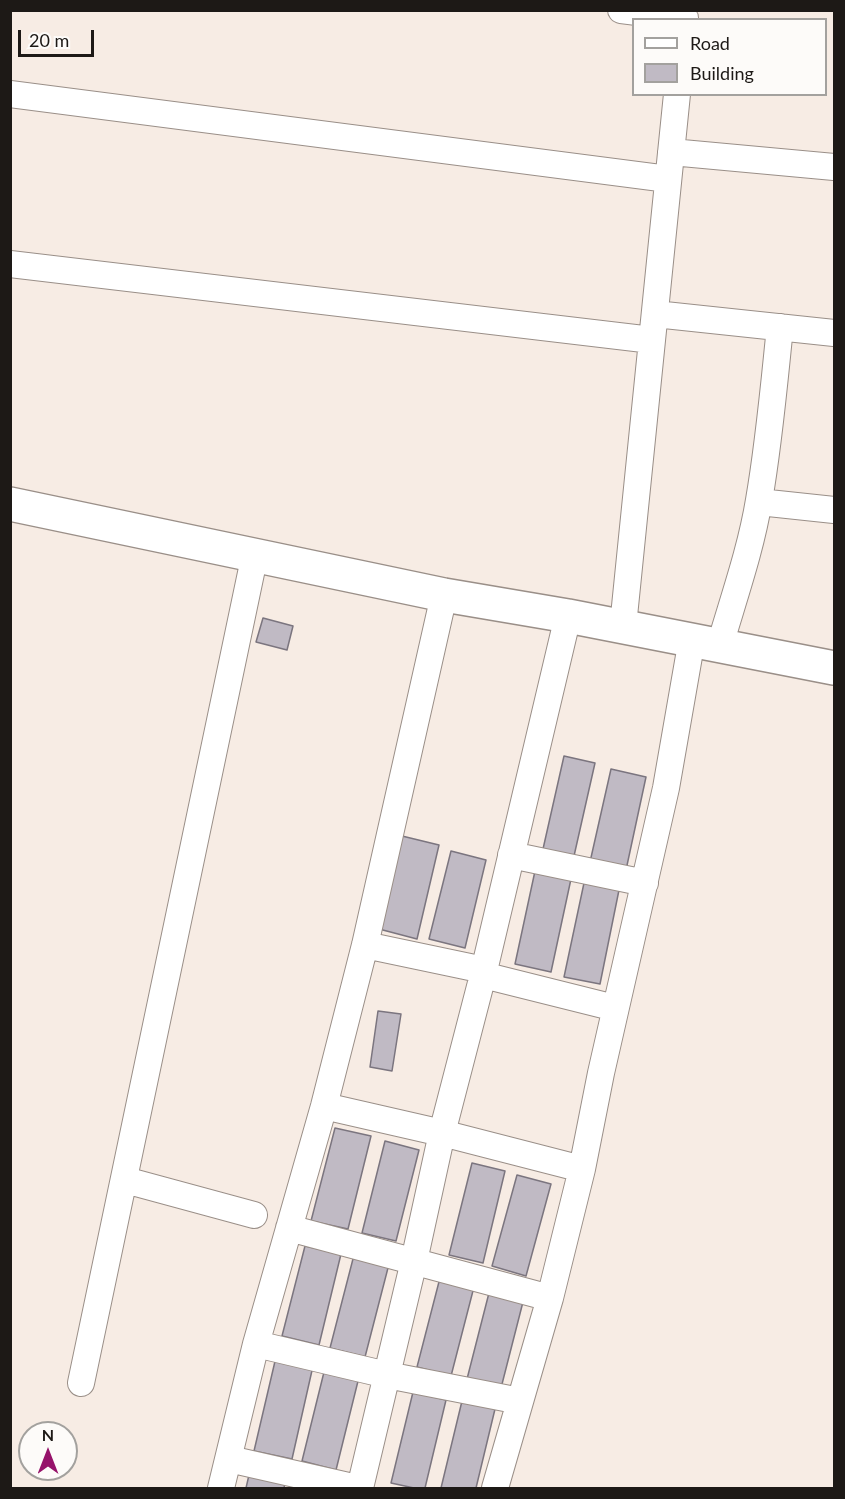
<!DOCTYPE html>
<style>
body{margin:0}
#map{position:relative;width:845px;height:1499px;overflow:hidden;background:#f7ece4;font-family:Lato,sans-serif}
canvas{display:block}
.frame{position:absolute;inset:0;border:12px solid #1d1916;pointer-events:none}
.legend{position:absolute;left:632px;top:18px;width:195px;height:78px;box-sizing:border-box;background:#fdfbf9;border:2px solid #a3a19e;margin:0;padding:8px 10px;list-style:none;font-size:18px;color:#1d1916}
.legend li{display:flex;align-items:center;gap:12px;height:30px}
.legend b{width:30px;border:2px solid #a3a19e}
.north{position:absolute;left:18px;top:1421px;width:60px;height:60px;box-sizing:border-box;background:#fdfbf9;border:2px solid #a3a19e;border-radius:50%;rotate:0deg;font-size:16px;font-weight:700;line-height:24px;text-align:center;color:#1d1916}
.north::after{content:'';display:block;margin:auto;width:21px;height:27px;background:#96126a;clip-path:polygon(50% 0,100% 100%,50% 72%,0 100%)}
.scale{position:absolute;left:18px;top:30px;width:76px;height:27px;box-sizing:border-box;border:3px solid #1d1916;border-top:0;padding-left:8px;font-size:18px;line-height:21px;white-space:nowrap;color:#1d1916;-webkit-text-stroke:4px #fdfbf9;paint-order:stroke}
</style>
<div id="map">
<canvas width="845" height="1499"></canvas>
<div class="frame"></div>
<ul class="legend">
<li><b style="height:8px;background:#fff"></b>Road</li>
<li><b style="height:16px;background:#c0bac4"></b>Building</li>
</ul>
<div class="north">N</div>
<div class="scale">20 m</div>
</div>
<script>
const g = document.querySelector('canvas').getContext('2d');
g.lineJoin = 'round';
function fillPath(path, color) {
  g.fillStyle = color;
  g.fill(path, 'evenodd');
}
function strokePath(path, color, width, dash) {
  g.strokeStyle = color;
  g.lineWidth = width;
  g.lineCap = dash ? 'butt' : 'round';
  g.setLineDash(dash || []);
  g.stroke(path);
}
const building = new Path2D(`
 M263,618L293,626L287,650L256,642Z
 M564,756L595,763L574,856L543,849Z
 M611,769L646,777L626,870L590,862Z
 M402,836L439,845L417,939L379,929Z
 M451,851L486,860L465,948L429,939Z
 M535,871L571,879L551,972L515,964Z
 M584,883L619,890L600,984L564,977Z
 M378,1011L401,1014L392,1071L370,1067Z
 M335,1128L371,1136L348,1229L311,1221Z
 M385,1141L419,1150L396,1241L362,1233Z
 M472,1163L505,1171L483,1263L449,1255Z
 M517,1175L551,1184L526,1276L492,1266Z
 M305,1246L341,1254L319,1345L282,1336Z
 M354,1255L389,1264L365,1357L330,1348Z
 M441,1274L475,1283L451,1376L417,1367Z
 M490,1289L524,1298L501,1388L467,1379Z
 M276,1357L313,1366L292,1459L254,1451Z
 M325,1368L359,1377L336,1470L302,1461Z
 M413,1392L446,1400L425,1488H414L391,1483Z
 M462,1401L495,1409L476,1488H441Z
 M249,1475L285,1483L284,1488H246Z`);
fillPath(building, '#c0bac4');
strokePath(building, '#7b757f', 1.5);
const street = new Path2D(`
 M621,10L685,18
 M10,94L668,179
 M671,152L834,167
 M10,264L652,340
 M655,314L834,333
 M759,502L834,510
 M623,626L677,94
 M720,645C734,597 751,549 759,500C769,443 774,385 780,327
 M511,855L645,883
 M365,945L484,970
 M483,975L615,1008
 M324,1106L442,1133L582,1169L550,1298L495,1488
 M582,1169L601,1073L666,788L692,639
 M125,1180L254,1215
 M289,1228L550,1298
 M256,1344L387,1375L520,1401
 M81,1383L255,554
 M229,1459L357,1488
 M221,1488L256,1344L324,1106L365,945L444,595
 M360,1488L414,1261L442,1133L483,975L568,616`);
const secondary = new Path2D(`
 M10,504L444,595L568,616L834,668`);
strokePath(street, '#9a8f88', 28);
strokePath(secondary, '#9a8f88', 36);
strokePath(street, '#fff', 26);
strokePath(secondary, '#fff', 33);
</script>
